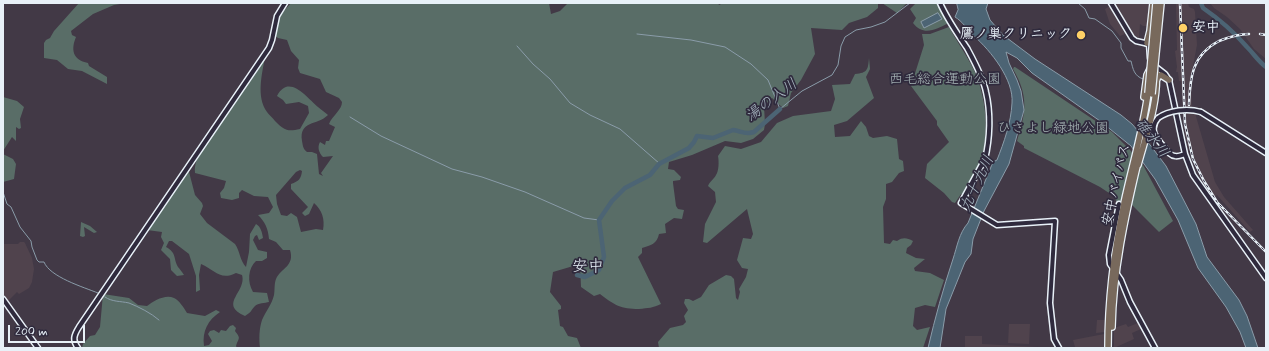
<!DOCTYPE html>
<meta charset="utf-8">
<style>
body{margin:0}
#map{position:relative;width:1269px;height:351px;overflow:hidden;background:#423946;font-family:Mynerve,sans-serif}
canvas{display:block}
.frame{position:absolute;inset:0;border:4px solid #e8f1f8;pointer-events:none}
.scale{position:absolute;left:8px;top:325px;width:77px;height:18px;box-sizing:border-box;border:2px solid #e8f1f8;border-top:0;padding-left:5px;font-size:12px;line-height:14px;white-space:nowrap;color:#e8f1f8;-webkit-text-stroke:3px #2f2a3d;paint-order:stroke}
</style>
<div id="map">
<canvas width="1269" height="351"></canvas>
<div class="frame"></div>
<div class="scale">200 m</div>
</div>
<script>
const g = document.querySelector('canvas').getContext('2d');
g.lineJoin = 'round';
function fillPath(path, color) {
  g.fillStyle = color;
  g.fill(path, 'evenodd');
}
function strokePath(path, color, width, dash) {
  g.strokeStyle = color;
  g.lineWidth = width;
  g.lineCap = dash ? 'butt' : 'round';
  g.setLineDash(dash || []);
  g.stroke(path);
}
function write(font, color, halo, rows, align = 'center') {
  g.font = font + ' Mynerve,"Klee One",sans-serif';
  g.lineWidth = 3.5;
  g.setLineDash([]);
  g.textBaseline = 'middle';
  g.strokeStyle = halo;
  g.fillStyle = color;
  for (const [text, x, y, turn = 0] of rows) {
    g.save();
    g.translate(x, y);
    g.rotate((+turn || 0) * Math.PI / 180);
    g.textAlign = isNaN(turn) ? turn : align;
    if (halo) g.strokeText(text, 0, 0);
    g.fillText(text, 0, 0);
    g.restore();
  }
}
fillPath(new Path2D(`
 M1115,3H1149L1148,26H1143L1140,24L1139,38L1133,35Z
 M1176,3H1188L1189,7L1194,9L1195,12L1197,45L1191,77L1192,113H1195L1215,182L1224,197L1253,230L1250,232L1217,195L1212,198L1203,182L1189,150L1185,135L1181,81H1179L1178,72H1176L1177,67L1175,51L1177,50Z
 M1210,3H1266V59L1254,49L1240,29L1227,17L1214,8Z
 M1110,6L1125,34L1120,36L1110,24L1105,9Z
 M20,242H24L25,243L32,258L34,269L32,282L29,288L19,294L17,292L8,301L3,295V244H18Z
 M1097,320H1105V332L1096,333Z
 M1138,323L1141,329L1132,333L1134,339L1114,348V328L1126,324L1128,327Z
 M1009,324H1030L1029,344L1008,343Z
 M1104,334V348H1078V347H1075L1073,340Z
 M965,336H982V344L1056,348H965Z`), '#50434d');
fillPath(new Path2D(`
 M79,3H126L114,5L93,14L71,31L72,35L76,37C71,49 72,60 88,63L89,66L107,77V84L82,71L68,69L57,60L44,58V43L46,40L50,38L54,31Z
 M291,3H549L551,14L560,11L568,3H718L719,5L723,3L754,4L755,3H878V8L867,17L849,23L842,30L811,28L815,54L801,80L791,93L788,106L783,108L772,98L764,106L765,124L764,130L753,139L741,143L725,141L692,155L669,162L668,169L674,170L681,177L680,180L673,181V183L676,206L678,209L684,210L682,219L674,218L665,224L666,233L659,234C657,244 651,245 642,248V253L638,257L661,304C653,308 648,308 639,309C621,309 614,305 600,294L594,296L581,287L580,264L553,272L550,292L561,306V309L558,310L560,326L563,327L568,336L577,338L581,348H260C259,339 259,329 262,320C266,311 272,304 274,295C275,290 274,284 276,279C281,268 295,266 290,250H283L276,242L269,239C268,228 265,222 258,215L269,213L273,207L268,197L254,196L242,190L239,193V198L232,200L221,198L220,193L224,188L226,181L195,173C194,164 198,156 202,147L265,57C262,74 256,97 267,112C269,115 273,118 275,121C284,130 287,132 300,129L309,113L308,106L299,102L286,104L283,100L277,96C289,73 307,98 318,107C321,110 325,112 328,115C317,126 299,120 302,141C303,146 303,149 307,152H312L317,154L319,174L323,176L321,173L333,156L323,157C319,153 317,147 320,142L325,145L326,141H329L335,127L329,124C332,116 342,110 342,102L339,98L326,92L320,79L300,73L298,68L299,60L291,51L287,40L278,38L274,35C277,19 280,15 291,3ZM300,170L302,171C301,179 299,181 291,184V189L308,207L302,213L305,216L309,214L314,203C322,210 325,219 323,230L316,229L301,232L297,217L291,213L287,216L281,215L277,204L276,195L296,172Z
 M882,3H907L897,13Z
 M916,3H938L949,23C936,29 924,37 913,23L916,18L910,9Z
 M949,27C956,40 965,53 972,66C988,98 991,141 976,173C973,181 968,187 964,194H961L955,203L952,202L944,193L925,178L927,164L949,142L937,125V121L911,86L924,45L922,34H930Z
 M869,58L870,69L866,77L874,98L847,121L834,125L835,137L850,136L861,121L866,127L869,136L873,138L887,136L897,139L899,159L903,161L904,171L899,173L892,182L886,184V199L883,207L884,243L890,244L893,240L897,241C903,237 907,238 913,241L911,245L907,248L906,253L916,258L925,259L914,268L915,271L930,273L944,280L935,307L925,305L915,308L913,326L917,330L930,327L923,348H659L658,342L670,328L683,325L686,322L684,316L688,310L684,303L685,299H689L693,301L701,297L709,285L726,275L731,276L734,279L736,298L738,300L740,292L739,289L746,277L748,269L742,268L737,260L743,238L751,239L753,234L747,209L707,243L703,242L705,224L716,202L715,192L708,186C710,181 714,179 716,175C719,171 719,161 718,156L725,146L741,149L761,142L777,123L793,116L831,111L835,99L832,85L850,84L855,74C868,73 868,69 869,58Z
 M1014,67H1015L1112,132L1130,150L1143,165L1173,221L1159,232L1130,203L1116,201L1115,197L1100,187L1024,148V146L1017,141C1026,113 1029,96 1013,69Z
 M3,97L17,101L24,107L20,119L21,128L19,129L16,127V141L12,137L3,151Z
 M3,154L13,159L16,164L14,179L3,182Z
 M188,168L195,195L202,203L203,206L200,214L207,223L235,244C240,251 240,261 246,267L249,252L250,234L256,224C261,227 262,232 263,238L259,240L257,235L255,236L253,240L258,250L267,252V258L262,261H256C248,268 247,282 253,292L267,293L269,302C265,303 258,303 255,306C250,311 253,311 245,316C218,304 247,292 242,275L236,273C220,281 215,270 201,264L199,275L200,290L196,292V276L189,254L172,241H169L166,247C177,253 173,258 178,267C180,269 182,272 184,275L177,276L171,270L170,259L161,250L164,243L161,237L162,232L147,230Z
 M81,222L90,226L97,232L94,233L84,227L85,236L83,237L80,236Z
 M103,294L129,298L138,305L147,306C154,301 165,294 174,298C179,300 184,308 187,313L205,316L216,310L220,312C208,320 202,331 204,346L209,345L212,341L208,334L210,331L214,330L219,333L221,330L226,331L230,326L233,325L236,328L235,331C241,339 239,337 236,346L237,348H82L83,344L90,336L95,335L100,327Z`), '#596d67');
const water = new Path2D(`
 M957,3H988L986,9L990,20L1003,35L1035,59L1121,115L1132,124L1151,146L1166,166L1196,224L1207,257L1239,300L1247,316L1258,348H1246L1240,332L1226,307L1198,268L1178,220L1155,179L1131,146L1100,121L1032,73L1017,58L1006,52L1009,63L1017,80L1021,91L1024,110L1009,164L984,211L973,239L971,254L965,262L946,309L940,348H928C935,318 943,289 953,259C957,247 959,233 968,223L993,162L997,160C1004,142 1011,123 1012,103C1014,80 991,51 974,36C968,30 962,21 955,17L958,10Z
 M938,13L942,19L924,28L921,22Z`);
fillPath(water, '#4c6474');
strokePath(water, '#8a9ca9', 1);
strokePath(new Path2D(`
 M1078,3L1085,9L1089,18L1095,19L1112,31L1121,43V48L1128,61H1131C1133,69 1134,76 1143,79
 M637,34L691,40L725,47L751,64L768,80L780,109L802,91L832,75L838,65L841,46L845,37L856,30L871,27L885,22L910,3
 M517,46L533,64L550,79L570,103L590,115L620,129L660,164
 M350,117L381,136L452,169L482,177L525,192L584,218L599,220
 M3,164V185
 M3,192L7,204L11,207L20,227L31,241L32,247L37,260L39,262H44C50,277 83,287 98,293
 M105,297C112,302 120,301 129,303C139,307 151,313 159,320`), '#8a9ca9', 1);
strokePath(new Path2D(`
 M1201,3L1203,8C1219,19 1234,32 1247,47C1254,54 1258,61 1266,67
 M577,275L585,277L599,270L604,257L599,220L612,201L625,188L650,175L659,164L689,148L694,142L697,136L713,138L733,130C741,131 745,135 754,132L780,109`), '#4c6474', 4.5);
const secondary = new Path2D(`
 M940,3C947,19 957,33 967,48C974,61 983,77 986,92C991,113 990,139 985,159L961,203L997,225L1055,221L1050,303L1054,339L1059,348
 M1111,3L1132,38L1136,41L1149,44
 M1149,43L1150,58
 M1156,67L1165,74L1169,80L1185,154L1193,175L1266,278
 M1201,112L1266,153
 M1158,118C1148,130 1157,139 1165,148C1168,152 1171,156 1175,156C1178,157 1182,155 1185,154
 M1119,204L1109,255L1110,264L1121,280L1130,302L1155,348
 M3,299L38,348
 M78,348C72,340 74,335 79,327L269,48L272,40L277,16L285,3`);
const highway = new Path2D(`
 M1147,43L1150,31L1153,3
 M1157,79V77L1161,75L1169,80
 M1144,97L1147,75L1150,69
 M1138,165C1146,135 1159,101 1156,70
 M1112,327C1113,272 1125,216 1138,162
 M1108,348C1108,299 1114,251 1124,203C1132,166 1143,130 1148,93`);
strokePath(secondary, '#e8f1f8', 7);
strokePath(highway, '#e8f1f8', 8);
strokePath(secondary, '#2f2a3d', 4);
strokePath(highway, '#78695c', 5.5);
const rail = new Path2D(`
 M1180,3L1185,124L1193,159L1204,181L1217,202L1266,252
 M1260,34L1266,35
 M1189,105C1190,77 1192,55 1219,41C1229,37 1239,34 1249,34`);
strokePath(rail, '#e8f1f8', 2.5);
strokePath(rail, '#2f2a3d', 1, [3]);
const secondaryBridge = new Path2D(`
 M1158,118C1169,110 1188,108 1201,112`);
const highwayBridge = new Path2D(`
 M1148,93L1156,3
 M1152,94L1161,3`);
strokePath(secondaryBridge, '#e8f1f8', 7, []);
strokePath(highwayBridge, '#e8f1f8', 8, []);
strokePath(secondaryBridge, '#2f2a3d', 4);
strokePath(highwayBridge, '#78695c', 5.5);
for (const [x, y, r, color] of [
 [1183,28,5,"#ffd166"],
 [1081,35,5,"#ffd166"]
]) {
  const dot = new Path2D();
  dot.arc(x, y, r, 0, 2 * Math.PI);
  g.fillStyle = color;
  g.fill(dot);
  strokePath(dot, '#2f2a3d', 1.5);
}
write('bold 14px', '#e8f1f8', '#2f2a3d', [
 ["安中",1192,28],
 ["鷹ノ巣クリニック",1072,35,"right"]
], 'left');
write('14px', '#a8b6b7', '#2f2a3d', [
 ["西毛総合運動公園",945,80],
 ["ひさよし緑地公園",1053,129]
]);
write('14px', '#e8f1f8', '#2f2a3d', [
 ["安中バイパス",1117,185,-77]
]);
write('italic 15px', '#aab9c3', '#2f2a3d', [
 ["湯の入川",772,101,-37],
 ["碓氷川",1151,139,52],
 ["九十九川",978,184,-65]
]);
write('16px', '#e8f1f8', '#2f2a3d', [
 ["安中",588,268]
]);
</script>
